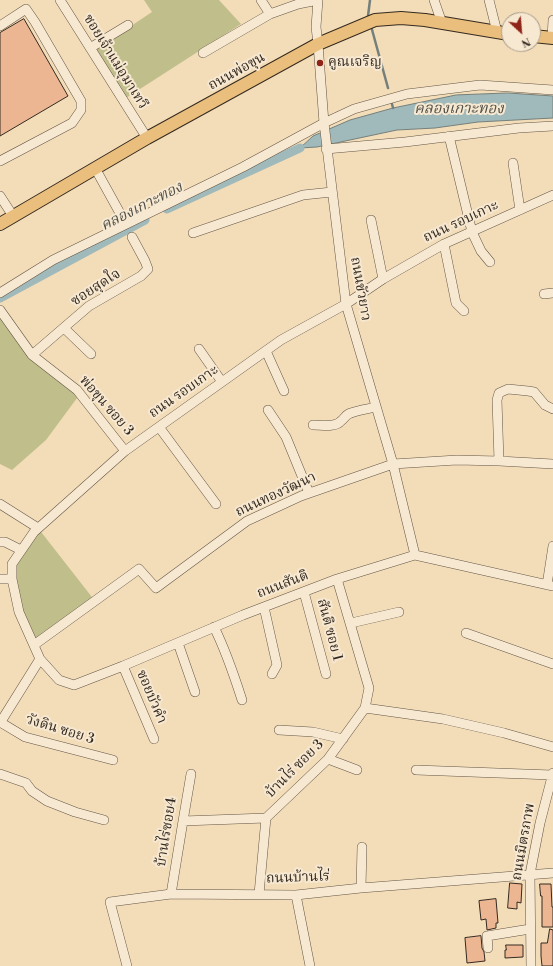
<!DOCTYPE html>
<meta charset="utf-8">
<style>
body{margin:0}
#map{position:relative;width:553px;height:966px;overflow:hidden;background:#f3dcb8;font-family:"Libre Bodoni",serif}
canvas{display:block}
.north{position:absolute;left:501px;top:12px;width:40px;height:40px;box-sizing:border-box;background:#f7e8d1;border:1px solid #a99c8a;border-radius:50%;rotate:154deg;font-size:11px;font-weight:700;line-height:16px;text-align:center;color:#342a20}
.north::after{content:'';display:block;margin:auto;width:14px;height:18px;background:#8f2418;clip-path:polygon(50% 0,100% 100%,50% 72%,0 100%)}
</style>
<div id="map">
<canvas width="553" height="966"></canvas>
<div class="north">N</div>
</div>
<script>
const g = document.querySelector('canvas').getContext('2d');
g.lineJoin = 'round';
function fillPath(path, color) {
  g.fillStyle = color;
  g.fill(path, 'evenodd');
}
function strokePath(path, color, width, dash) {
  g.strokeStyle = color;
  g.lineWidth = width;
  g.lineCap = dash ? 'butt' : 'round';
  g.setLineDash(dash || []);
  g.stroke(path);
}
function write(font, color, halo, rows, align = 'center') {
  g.font = font + ' "Libre Bodoni","Noto Serif Thai",serif';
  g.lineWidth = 4;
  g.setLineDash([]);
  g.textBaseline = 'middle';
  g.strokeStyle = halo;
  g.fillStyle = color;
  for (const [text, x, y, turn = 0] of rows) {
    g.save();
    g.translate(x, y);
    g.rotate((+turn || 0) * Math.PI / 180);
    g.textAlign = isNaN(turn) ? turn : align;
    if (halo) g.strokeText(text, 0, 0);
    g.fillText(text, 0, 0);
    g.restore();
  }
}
fillPath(new Path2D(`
 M144,0H219L241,24L126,98L95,50L152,12Z
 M0,312L30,356L80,394L46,440L12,470L0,464Z
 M38,528L95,601L34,645L12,579L21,550Z`), '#c0bf8b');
const water = new Path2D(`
 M508,93L553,96V118L478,122L435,128L397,130L317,147L300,148L313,136L350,120L393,108L456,95Z`);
fillPath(water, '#a0b9ba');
strokePath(water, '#75807c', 1);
strokePath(new Path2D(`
 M369,19L368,16L370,0
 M371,26L388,88
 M392,104L393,108`), '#75807c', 2.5);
strokePath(new Path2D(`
 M167,209L300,148
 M0,298L145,220`), '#a0b9ba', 9);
const building = new Path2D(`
 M24,19L68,96L0,136V33Z
 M510,883L522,884L521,903L517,902V909L508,908Z
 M540,884H551L552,907H553V927H542V896H541Z
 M496,899L498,923H496V928L487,930L486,919L481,920L479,901Z
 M550,929L553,930V966H542L541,956V943H547Z
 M481,936L482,948L484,952L485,961L467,963L465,938Z
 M506,945H523V957L505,958V950H506Z`);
fillPath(building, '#ecb693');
strokePath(building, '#342a20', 1);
const minor = new Path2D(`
 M60,0L147,138
 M261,0L270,14
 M318,0L316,27L318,44L324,123L346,304L393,464L415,555
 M434,0L442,23
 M489,0L497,32
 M0,26L26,9L35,22L81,101V110L72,123L0,161
 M552,38L553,20
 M90,48L128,25
 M203,53L270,14L298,4L318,0
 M449,136L472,232L481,251L490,262
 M326,149L405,142L519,128L553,126
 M513,163L520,210
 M95,168L126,224
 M0,196L13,216
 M371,220L383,279
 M193,233L303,195L332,192
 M444,244L456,303L464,311
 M0,293L53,260L243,167L324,123L354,109L407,94L480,85L553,90
 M544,294L553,293
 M0,310L32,355L77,390L125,451
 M64,328L91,354
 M199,349L222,382
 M266,351L284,391
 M32,355L89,306L141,276L148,269L145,261L132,237
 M268,410L286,437L309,493
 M313,425C322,425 335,428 341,421C345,418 346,414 351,413C359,410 368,409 376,407
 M159,427L193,473L216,504
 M499,461L497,400L499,393L508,389L528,391L534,392L545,405L553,409
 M0,504L38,528
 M0,542H5L21,550
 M0,579H12
 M547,585L553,546
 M304,592L326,674
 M264,607L277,665L272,674
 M351,623L399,612
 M214,627C226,651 234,675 242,700
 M466,633L553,664
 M178,643L195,692
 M34,645L139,569L156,588L247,521L301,496L393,464L457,460L499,461L553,464
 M40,659L59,680L74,685L123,666L243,615L337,579L415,555L553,586
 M123,666L154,739
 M365,708L443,719L504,733L553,747
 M0,722L25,737L113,760
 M0,723L40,659L19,612L12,579V564L34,532L125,451L281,340L346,304L383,279L444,244L553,195
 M279,730L313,732L343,739
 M328,759L357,770
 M416,770L552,775
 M0,774L26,783L32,791L47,801L75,812L104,820
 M183,821L266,818
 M361,888L362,847
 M171,894L183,821L191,774
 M259,894L266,818L328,759L365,708L369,688L337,579
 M296,895L310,966
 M488,948L487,936L530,929
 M127,966L110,902L171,894L296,895L361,888L553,873
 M531,966L530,874L540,823L553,773`);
const major = new Path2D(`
 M533,36L553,38
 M0,224L147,138L318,44L375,20L401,18L425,20L509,34`);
strokePath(minor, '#645646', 10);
strokePath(major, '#342a20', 14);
strokePath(minor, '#f7e8d1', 9);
strokePath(major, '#eabe7c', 12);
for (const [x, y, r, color] of [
 [320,63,4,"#8f2418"]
]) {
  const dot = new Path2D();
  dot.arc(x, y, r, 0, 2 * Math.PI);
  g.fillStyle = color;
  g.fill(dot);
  strokePath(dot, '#f7e8d1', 1.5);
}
write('14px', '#342a20', '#f7e8d1', [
 ["ซอยเจ้าแม่อุมาเทวี",115,62,58],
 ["ถนนพ่อขุน",237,72,-29],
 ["ถนน รอบเกาะ",461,222,-25],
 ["ซอยสุดใจ",96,288,-33],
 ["ถนนขัวยาว",360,289,80],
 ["ถนน รอบเกาะ",184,392,-35],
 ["พ่อขุน ซอย 3",106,406,49],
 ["ถนนทองวัฒนา",276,495,-25],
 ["ถนนสันติ",283,585,-21],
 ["สันติ ซอย 1",329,630,75],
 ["ซอยบัวคำ",151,697,67],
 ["วังดิน ซอย 3",60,730,17],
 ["บ้านไร่ ซอย 3",295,769,-45],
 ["บ้านไร่ซอย4",167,832,-81],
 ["ถนนมิตรภาพ",524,842,-80],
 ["ถนนบ้านไร่",298,878,-2]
]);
write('14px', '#342a20', '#f7e8d1', [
 ["คูณเจริญ",328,63]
], 'left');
write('italic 15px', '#4f4e46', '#f7e8d1', [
 ["คลองเกาะทอง",459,109],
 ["คลองเกาะทอง",142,207,-27]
]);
</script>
